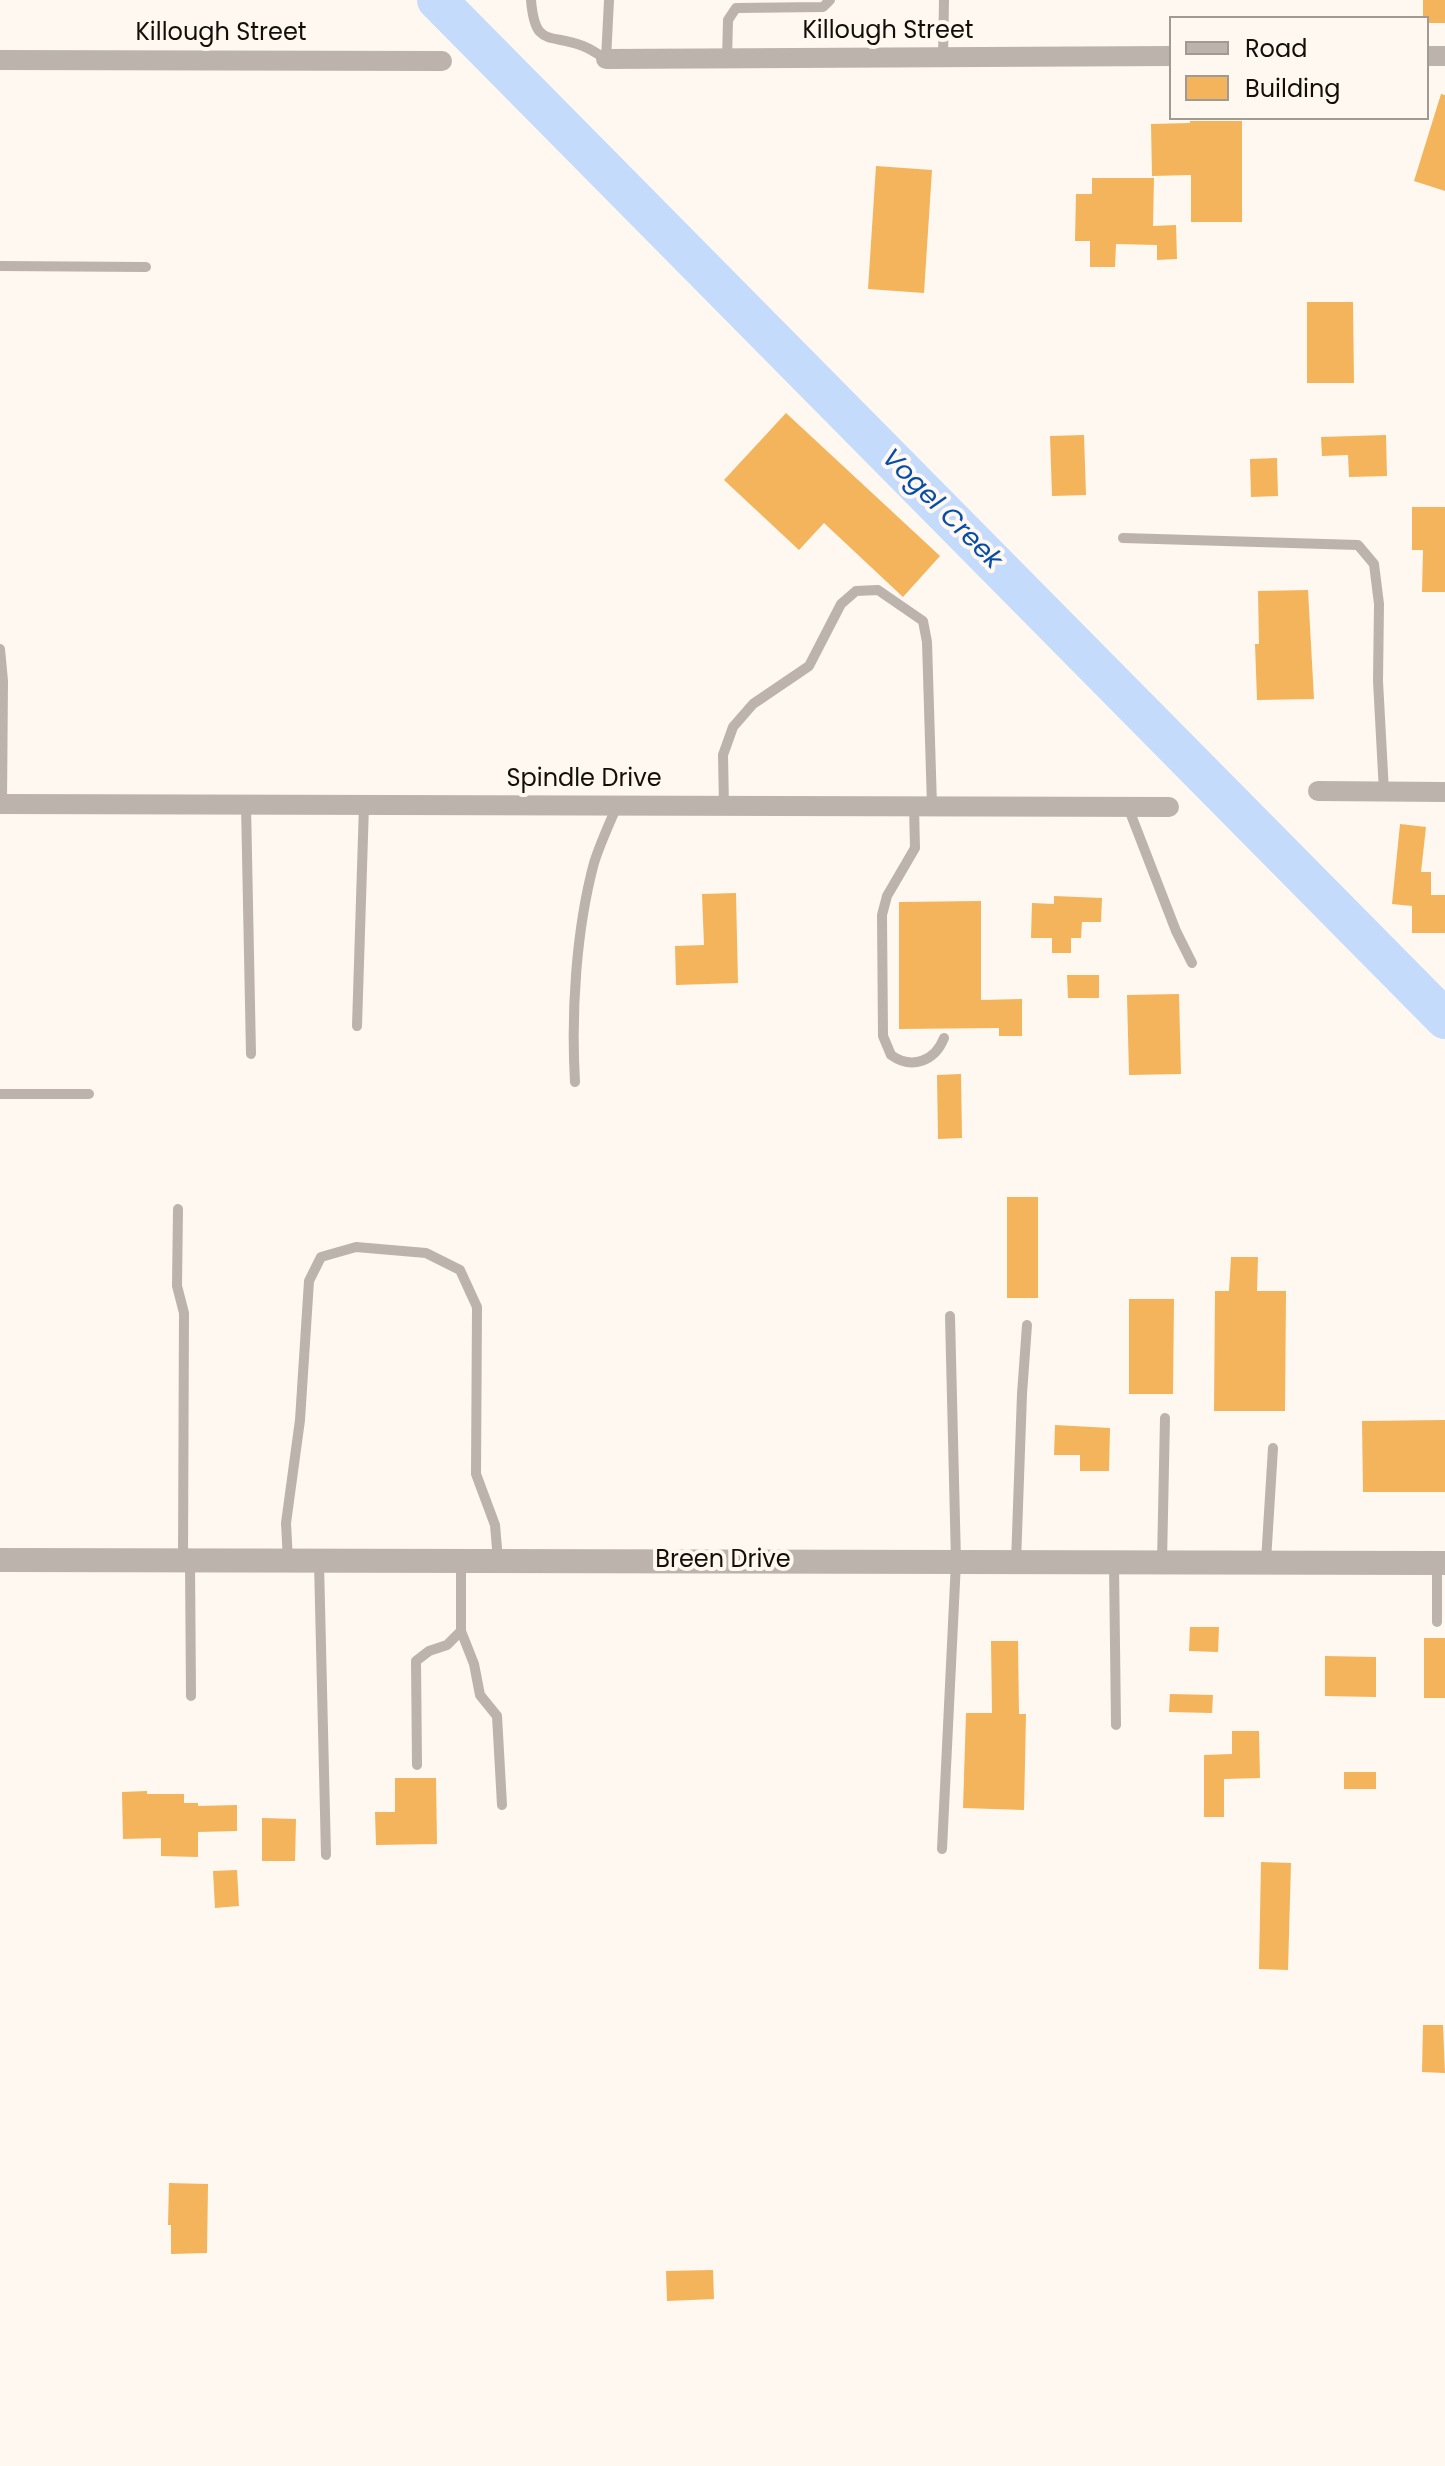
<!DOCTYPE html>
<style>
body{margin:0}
#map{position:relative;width:1445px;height:2466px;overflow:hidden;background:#fef8f0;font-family:Poppins,sans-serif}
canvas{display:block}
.legend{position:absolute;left:1169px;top:16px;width:260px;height:104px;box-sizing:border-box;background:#fef8f0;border:2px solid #a09a93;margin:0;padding:10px 14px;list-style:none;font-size:24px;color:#130e08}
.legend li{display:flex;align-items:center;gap:16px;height:40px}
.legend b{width:40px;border:2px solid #a09a93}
</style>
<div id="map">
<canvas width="1445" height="2466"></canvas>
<ul class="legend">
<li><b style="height:10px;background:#bcb3ac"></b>Road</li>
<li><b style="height:22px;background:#f3b45b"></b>Building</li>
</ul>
</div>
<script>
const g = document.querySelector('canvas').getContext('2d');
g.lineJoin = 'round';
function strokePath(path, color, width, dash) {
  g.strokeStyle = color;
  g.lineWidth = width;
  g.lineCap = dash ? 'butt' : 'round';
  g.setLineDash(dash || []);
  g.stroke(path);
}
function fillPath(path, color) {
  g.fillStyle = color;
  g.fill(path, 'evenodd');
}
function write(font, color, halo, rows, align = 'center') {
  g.font = font + ' Poppins,sans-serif';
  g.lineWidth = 8;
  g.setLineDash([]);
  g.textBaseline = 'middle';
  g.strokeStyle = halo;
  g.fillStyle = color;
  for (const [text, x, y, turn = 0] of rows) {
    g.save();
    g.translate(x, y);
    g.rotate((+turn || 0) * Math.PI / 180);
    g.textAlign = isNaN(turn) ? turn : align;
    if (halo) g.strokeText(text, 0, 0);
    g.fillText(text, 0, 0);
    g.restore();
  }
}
strokePath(new Path2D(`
 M437,0L1445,1019`), '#c5dbfc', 40);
fillPath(new Path2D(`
 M1423,0H1445V23H1427V18H1423Z
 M1441,94L1445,95V191L1414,181Z
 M1190,121H1242V222H1191V175L1152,176L1151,124L1190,123Z
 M876,166L932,170L924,293L868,289Z
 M1092,178H1154L1153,226L1176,225L1177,259L1157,260V245L1116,244L1115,267H1090V241H1075L1076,194H1092Z
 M1307,302H1353L1354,383H1307Z
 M786,413L940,556L903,597L824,523L799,550L724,480Z
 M1084,435L1086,495L1052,496L1050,436Z
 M1386,435L1387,476L1349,477L1348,455L1322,456L1321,437Z
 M1277,458L1278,496L1251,497L1250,459Z
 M1412,507H1445V592H1422L1423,550H1412Z
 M1308,590L1314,699L1257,700L1255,644H1259L1258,591Z
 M1400,824L1426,827L1421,872H1431V895H1445V933H1412V906L1392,904Z
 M736,893L738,983L676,985L675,946L704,945L702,894Z
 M1054,896L1102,898L1101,922H1082L1081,938H1071V953H1052V938H1031L1032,903L1054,904Z
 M981,901V1000L1022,999V1036H999V1028L899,1029V902Z
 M1067,975H1099V998H1068Z
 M1179,994L1181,1074L1129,1075L1127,995Z
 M961,1074L962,1138L938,1139L937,1075Z
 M1007,1197H1038V1298H1007Z
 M1231,1257H1258L1257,1291H1286L1285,1411H1214L1215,1291H1229Z
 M1129,1299H1174L1173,1394H1129Z
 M1445,1420V1492H1363L1362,1421Z
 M1055,1425L1110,1428L1109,1471H1080V1455H1054Z
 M1190,1627H1219L1218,1652L1189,1651Z
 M1424,1638H1445V1698H1424Z
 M991,1641H1018L1019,1714H1026L1024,1810L963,1808L966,1713H992Z
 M1325,1656L1376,1657V1697L1325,1696Z
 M1170,1694L1213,1695L1212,1713L1169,1712Z
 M1232,1731H1259L1260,1778L1224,1779V1817H1204V1755L1232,1754Z
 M1344,1772H1376V1789H1344Z
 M395,1778H436L437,1844L376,1845L375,1812H395Z
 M147,1791V1794H184V1803H198V1806L237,1805V1831L198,1832V1857L161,1856V1838L123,1839L122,1792Z
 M262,1818L296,1819L295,1861H262Z
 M1261,1862L1291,1863L1288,1970L1259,1969Z
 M237,1870L239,1906L215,1908L213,1871Z
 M1423,2025H1443L1445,2073L1422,2072Z
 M169,2183L208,2184L207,2253L171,2254V2225H168Z
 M713,2270L714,2299L667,2301L666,2271Z`), '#f3b45b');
strokePath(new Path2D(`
 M531,0C535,48 549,33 583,46C591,49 599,55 606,59L609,0
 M943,58L944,0
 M727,59L728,20L736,8L823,7L830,0
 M0,266L146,267
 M1123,538L1358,545L1374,564L1379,604L1378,681L1384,792
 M0,649L3,681L2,804
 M246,805L251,1054
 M724,806L723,755L733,727L753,704L809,666L841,604L856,591L878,590L923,621L927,642L932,806
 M914,806L915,848L887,896L882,915L883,1036L891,1055C912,1070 935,1061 944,1038
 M1128,807L1176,931L1192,963
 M357,1026L364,805
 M575,1082C571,1013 576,930 594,863C600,844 609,824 617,806
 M0,1094H89
 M178,1209L177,1286L184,1313L183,1559
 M190,1561L191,1696
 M288,1561L286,1523L300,1420L309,1281L321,1257L356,1247L426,1253L460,1270L477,1307L476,1474L495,1525L498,1560
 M1266,1561L1273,1448
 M1016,1562L1022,1394L1027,1325
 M1162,1562L1165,1418
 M319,1563L326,1855
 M1114,1564L1116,1725
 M1437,1622V1563
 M461,1631L474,1664L480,1695L497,1716L502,1805
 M417,1765L416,1661L429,1651L447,1645L461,1631V1563
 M942,1849L956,1562L950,1316`), '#bcb3ac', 10);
strokePath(new Path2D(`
 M1427,56H1445
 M606,59L1171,56
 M0,60L442,61
 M1318,791L1445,792
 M0,804L1169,807`), '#bcb3ac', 20);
strokePath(new Path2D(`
 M0,1560L1445,1563`), '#bcb3ac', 24);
write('24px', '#130e08', '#fef8f0', [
 ["Killough Street",888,32],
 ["Killough Street",221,34],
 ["Spindle Drive",584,780],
 ["Breen Drive",723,1561]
]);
write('italic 26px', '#054da7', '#fef8f0', [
 ["Vogel Creek",941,510,45]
]);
</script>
